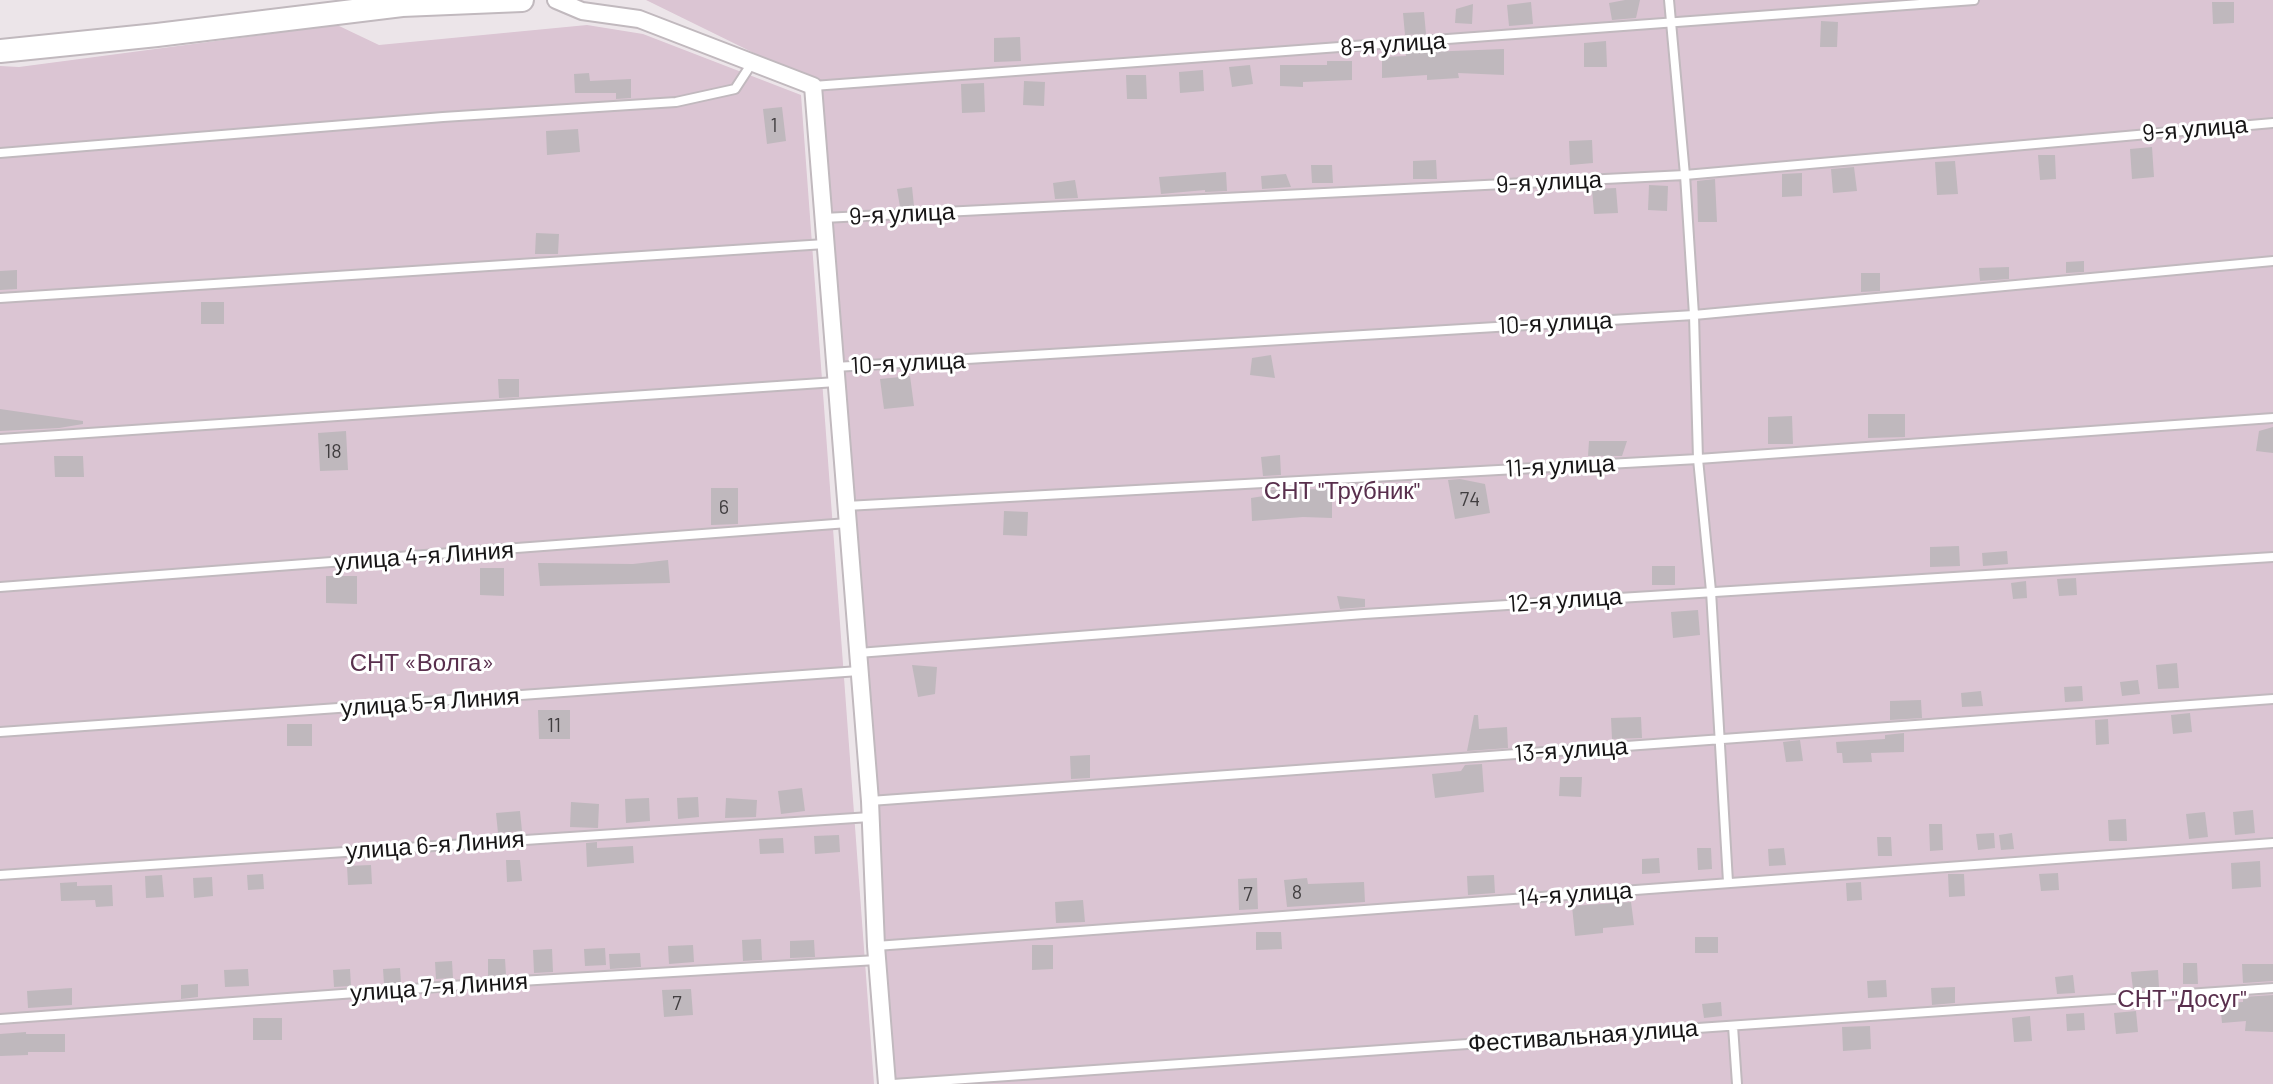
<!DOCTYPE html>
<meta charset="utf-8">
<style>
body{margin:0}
canvas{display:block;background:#ece5e9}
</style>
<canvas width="2273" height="1084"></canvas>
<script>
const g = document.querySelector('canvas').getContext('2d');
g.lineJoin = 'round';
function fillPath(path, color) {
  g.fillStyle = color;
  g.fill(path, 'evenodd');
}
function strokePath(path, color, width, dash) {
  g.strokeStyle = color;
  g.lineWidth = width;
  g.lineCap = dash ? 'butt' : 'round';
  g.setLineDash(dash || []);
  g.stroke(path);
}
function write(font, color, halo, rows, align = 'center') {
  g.font = font + ' Barlow,sans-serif';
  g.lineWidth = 6;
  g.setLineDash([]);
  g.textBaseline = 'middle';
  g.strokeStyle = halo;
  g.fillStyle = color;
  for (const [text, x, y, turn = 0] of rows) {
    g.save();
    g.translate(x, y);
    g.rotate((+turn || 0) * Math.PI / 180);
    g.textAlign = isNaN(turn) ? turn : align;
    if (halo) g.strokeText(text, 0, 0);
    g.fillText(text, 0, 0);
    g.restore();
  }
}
fillPath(new Path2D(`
 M646,0H2273V1084H890L817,84Z
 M337,25L379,45L587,25L643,34L801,95L874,1084H0V66L19,67Z`), '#dbc5d3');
fillPath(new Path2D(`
 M1625,0H1640L1636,18L1612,20L1609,3Z
 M1531,2L1533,24L1509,26L1507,5Z
 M2212,2H2234V23L2213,24Z
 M1473,4L1472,24L1455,23L1456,9Z
 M1424,12L1426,34L1405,35L1403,13Z
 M1821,21L1838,22L1837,47H1820Z
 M1020,37L1021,61L994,62V38Z
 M1606,41L1607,67H1584V43Z
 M1427,48V52L1504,49V75L1458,73L1459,78L1427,80V75L1382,78V57L1406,56V49Z
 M1327,61H1352V80L1303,82V87L1280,86V65H1327Z
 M1250,65L1253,84L1232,87L1229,67Z
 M1203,70L1204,91L1180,93L1179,72Z
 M589,73L590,81L631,79V98L616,99V93H575L574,74Z
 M1126,75H1146L1147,99H1127Z
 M1024,81L1045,82L1044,106L1023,105Z
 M984,83L985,112L962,113L961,84Z
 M782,107L786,141L767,144L763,109Z
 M578,129L580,152L547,155L546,131Z
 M1592,140L1593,163L1570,165L1569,141Z
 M2152,147L2154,177L2132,179L2130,149Z
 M2038,155H2055L2056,179L2040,180Z
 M1436,160L1437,179H1413V161Z
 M1955,161L1958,194L1937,195L1935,162Z
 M1311,165H1332L1333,183H1312Z
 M1854,167L1857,191L1833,193L1831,169Z
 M1226,172L1227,191L1205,192V190L1161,194L1159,177Z
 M1802,173V196L1782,197V174Z
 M1286,174L1291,187L1262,189L1261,176Z
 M1715,179L1717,222H1698L1697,181Z
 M1075,180L1078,198L1055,199L1053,183Z
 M1649,185L1668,186L1667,211L1648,210Z
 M912,187L914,206L900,207L897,189Z
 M1616,188L1618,213L1594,214L1592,189Z
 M536,233L559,234L558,254H535Z
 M2084,261V272L2066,273V262Z
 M2009,267V279L1980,281L1979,268Z
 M17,270V289L0,290V271Z
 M1861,273H1880V291L1861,292Z
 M201,302H224V324H201Z
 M1271,355L1275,378L1250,375L1252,358Z
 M910,376L914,406L884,409L880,379Z
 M498,379H519V397L499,398Z
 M0,409L83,421V424L59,428L0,431Z
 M1868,414H1905V437L1868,438Z
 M1792,416L1793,444H1768V417Z
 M2273,427V453L2256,451L2259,431Z
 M346,431L348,470L320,471L318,433Z
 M1589,441H1627L1622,456H1588Z
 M1280,455L1281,475L1263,476L1261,457Z
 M54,456H83L84,477H55Z
 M1460,479L1485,484L1490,513L1455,519L1448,480Z
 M711,488H738V524L711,525Z
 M1332,489V518L1303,517L1252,521L1251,498L1264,496V490Z
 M1004,511L1028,512L1027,536L1003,535Z
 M1959,546L1960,566L1930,567V547Z
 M2007,551L2008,564L1983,566L1982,553Z
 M668,560L670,583L540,586L538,563L633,564Z
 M1652,566H1675V585H1652Z
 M480,568H504V596L480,595Z
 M326,576H357V604L326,603Z
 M2076,578L2077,595L2059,596L2057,579Z
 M2026,581L2027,598L2013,599L2011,583Z
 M1337,596L1365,599V607L1340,609Z
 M1698,610L1700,635L1673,638L1671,612Z
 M2177,663L2179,688L2158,689L2156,665Z
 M912,665L937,667L935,694L918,697Z
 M2138,680L2140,694L2122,696L2120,682Z
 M2082,686L2083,701L2065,702L2064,687Z
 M1981,691L1983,706L1962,707L1961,693Z
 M1921,700L1922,718L1890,720V701Z
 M538,710H570V739H539Z
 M2190,713L2192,732L2173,734L2171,715Z
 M1474,715H1478L1479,729L1507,727L1508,748L1467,751Z
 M1641,717L1642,738L1612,739L1611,718Z
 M2108,719L2109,744L2096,745L2095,720Z
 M287,724H312V746H287Z
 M1904,733V752L1871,753L1872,762L1843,763L1842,753H1837L1836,742L1885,739V735Z
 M1800,740L1803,761L1786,762L1783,742Z
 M1090,755V778L1071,779L1070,756Z
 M1482,764L1484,792L1435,798L1432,774L1461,771L1465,765Z
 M1560,777H1582L1581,797L1559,796Z
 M802,788L805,811L781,814L778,791Z
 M698,797L699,817L678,819L677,798Z
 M649,798L650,821L626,823L625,799Z
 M726,798L757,800L756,817L725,818Z
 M571,802L599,804L598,828L570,827Z
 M2253,810L2255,833L2235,835L2233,812Z
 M520,811L522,831L498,833L496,813Z
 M2205,812L2208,837L2189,839L2186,814Z
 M2126,819L2127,841H2109L2108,820Z
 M1929,824H1942L1943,850L1930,851Z
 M1994,833L1995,848L1978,850L1976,834Z
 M2012,833L2014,849L2001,850L1999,835Z
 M839,835L840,852L815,854L814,836Z
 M1877,837H1891L1892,856H1878Z
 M783,838L784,853L760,854L759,839Z
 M597,842V848L633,846L634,863L587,867L586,843Z
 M1697,848H1711L1712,869L1698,870Z
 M1784,848L1786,865L1769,866L1768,849Z
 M1659,858L1660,873L1642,874V859Z
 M506,860H520L522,881L507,882Z
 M2260,861L2261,887L2232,889L2231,863Z
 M371,865L372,884L348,885L347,866Z
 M2058,873L2059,890L2041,891L2039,874Z
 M263,874L264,889L248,890L247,875Z
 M1948,874H1964L1965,896L1949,897Z
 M162,875L164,897L146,898L145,876Z
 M1494,875L1495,893L1468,895L1467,876Z
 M212,877L213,896L194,898L193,878Z
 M1257,878L1258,909L1239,910L1238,879Z
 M1307,878L1308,884L1364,882L1365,902L1287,907L1284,880Z
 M77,882V886L112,885L113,906L96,907L95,900L61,901L60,883Z
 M1861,882L1862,900L1847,901L1846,883Z
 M1083,900L1085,922L1056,923L1055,902Z
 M1631,902L1634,925L1603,928V933L1575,936L1572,906Z
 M1256,932H1281L1282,949L1256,950Z
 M1695,937H1718V953H1695Z
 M761,939L762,960L743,961L742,940Z
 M814,940L815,957L790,958V941Z
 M693,945L694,962L669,964L668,946Z
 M1032,945H1053V969L1032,970Z
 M605,948L606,965L585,966L584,949Z
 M552,949L553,972L534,973L533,950Z
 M640,953L641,967L610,969L609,954Z
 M488,959H505L506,975L488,976Z
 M452,961L453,978L436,979L435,962Z
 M2183,963H2197L2198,984H2183Z
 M2242,964H2273V981L2243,983Z
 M400,968L401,983L384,984L383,969Z
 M248,969L249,986L225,987L224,970Z
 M350,969L351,986L334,987L333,970Z
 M2158,970L2159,987L2133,989L2131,972Z
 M2073,975L2075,993L2057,994L2055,977Z
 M1886,980L1887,997L1868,998L1867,981Z
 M198,984V997L181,999V985Z
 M1955,987V1003L1932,1005L1931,988Z
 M72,988V1005L28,1008L27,991Z
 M691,989L693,1015L664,1017L662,990Z
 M2273,995V1032L2245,1031L2246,1021L2222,1023L2220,1003L2243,1002V997Z
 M1721,1002L1722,1016L1704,1018L1702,1004Z
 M2136,1011L2138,1032L2116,1034L2114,1013Z
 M2084,1013L2085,1030L2067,1031L2066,1014Z
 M2030,1016L2032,1041L2014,1042L2012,1018Z
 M253,1018H282V1040H253Z
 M1870,1026L1871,1049L1843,1051L1842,1027Z
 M26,1032V1034H65V1052H28V1055L0,1056V1034Z`), '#bfb8bd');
const lane = new Path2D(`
 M1669,0L1685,175L1694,315L1698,459L1711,591L1728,882
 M813,86L1974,0
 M0,153L443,117L676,102L735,89L752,63
 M823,218L1685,175L2273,123
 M0,298L825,244
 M835,367L1694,315L2273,261
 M0,439L836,382
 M846,506L1698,459L2273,418
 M0,587L848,523
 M858,653L1364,614L2273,557
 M0,732L859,671
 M870,801L2273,699
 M0,875L870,817
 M876,946L2273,843
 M0,1019L520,981L877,960
 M1733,1026L1737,1084
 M893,1084L2273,988`);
const street = new Path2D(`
 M556,0L582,11L639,19L813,86L870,801L876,946L887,1084`);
const secondary = new Path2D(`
 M0,51L157,35L402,5L522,0`);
strokePath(lane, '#c1b9be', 12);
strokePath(street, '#c1b9be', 20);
strokePath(secondary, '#c1b9be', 26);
strokePath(lane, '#fff', 8);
strokePath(street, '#fff', 16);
strokePath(secondary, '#fff', 22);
write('20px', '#413e40', null, [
 ["1",774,125],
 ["18",333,451],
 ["74",1470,499],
 ["6",724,507],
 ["11",554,725],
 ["8",1297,892],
 ["7",1248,894],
 ["7",677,1003]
]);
write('24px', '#171516', '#fff', [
 ["8-я улица",1393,44,-4],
 ["9-я улица",2195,129,-5],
 ["9-я улица",1549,182,-3],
 ["9-я улица",902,214,-3],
 ["10-я улица",1555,323,-3],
 ["10-я улица",908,363,-3],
 ["11-я улица",1560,466,-3],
 ["улица 4-я Линия",424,556,-4],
 ["12-я улица",1565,600,-4],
 ["улица 5-я Линия",430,702,-4],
 ["13-я улица",1571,750,-4],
 ["улица 6-я Линия",435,845,-4],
 ["14-я улица",1575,894,-4],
 ["улица 7-я Линия",439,987,-4],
 ["Фестивальная улица",1583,1036,-4]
]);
write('24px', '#592f4d', '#fff', [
 ["СНТ \"Трубник\"",1342,491],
 ["СНТ «Волга»",422,663],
 ["СНТ \"Досуг\"",2182,999]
]);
</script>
